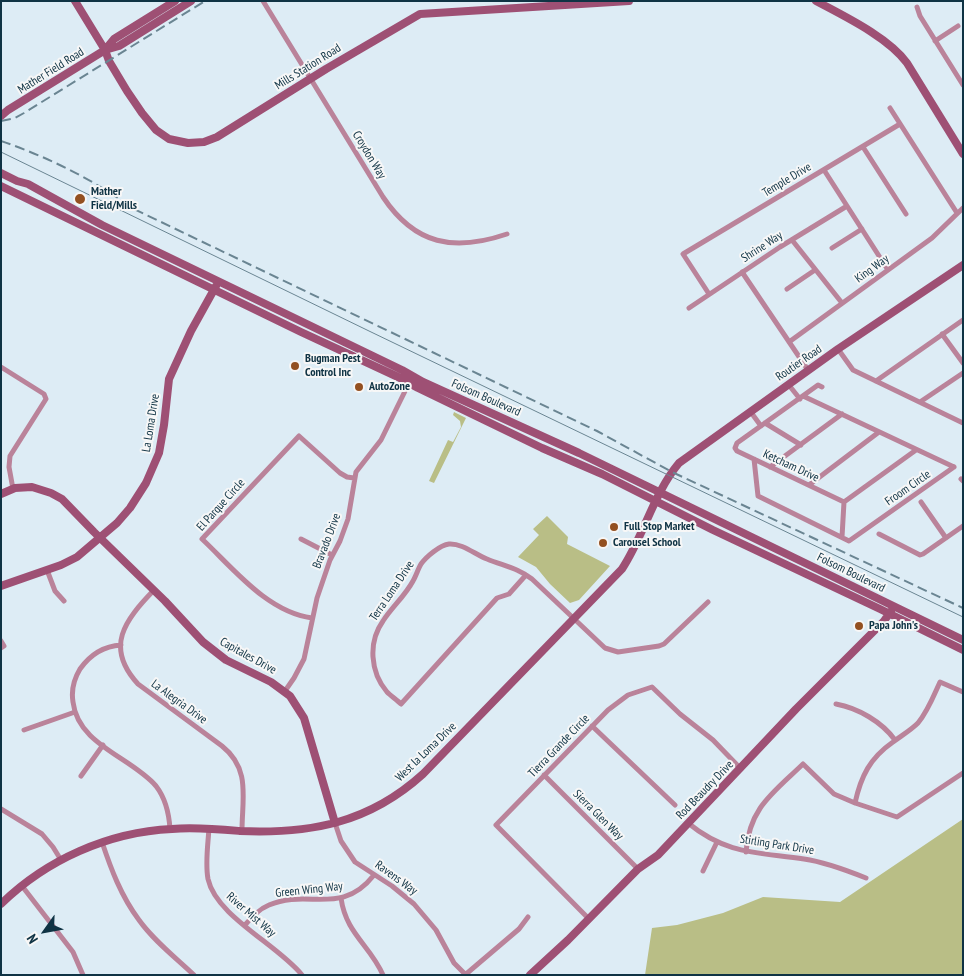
<!DOCTYPE html>
<style>
body{margin:0}
#map{position:relative;width:964px;height:976px;overflow:hidden;background:#ddecf5;font-family:"PT Sans Narrow",sans-serif}
canvas{display:block}
.frame{position:absolute;inset:0;border:2px solid #0f3344;pointer-events:none}
.north{position:absolute;left:20px;top:906px;width:50px;height:50px;-webkit-text-stroke:4px #f7f7f7;paint-order:stroke;rotate:238deg;font-size:14px;font-weight:700;line-height:20px;text-align:center;color:#0f3344}
.north::after{content:'';display:block;margin:auto;width:18px;height:22px;background:#0f3344;clip-path:polygon(50% 0,100% 100%,50% 72%,0 100%)}
</style>
<div id="map">
<canvas width="964" height="976"></canvas>
<div class="frame"></div>
<div class="north">N</div>
</div>
<script>
const g = document.querySelector('canvas').getContext('2d');
g.lineJoin = 'round';
function fillPath(path, color) {
  g.fillStyle = color;
  g.fill(path, 'evenodd');
}
function strokePath(path, color, width, dash) {
  g.strokeStyle = color;
  g.lineWidth = width;
  g.lineCap = dash ? 'butt' : 'round';
  g.setLineDash(dash || []);
  g.stroke(path);
}
function write(font, color, halo, rows, align = 'center') {
  g.font = font + ' "PT Sans Narrow",sans-serif';
  g.lineWidth = 4;
  g.setLineDash([]);
  g.textBaseline = 'middle';
  g.strokeStyle = halo;
  g.fillStyle = color;
  for (const [text, x, y, turn = 0] of rows) {
    g.save();
    g.translate(x, y);
    g.rotate((+turn || 0) * Math.PI / 180);
    g.textAlign = isNaN(turn) ? turn : align;
    if (halo) g.strokeText(text, 0, 0);
    g.fillText(text, 0, 0);
    g.restore();
  }
}
fillPath(new Path2D(`
 M454,412L466,418L434,483L429,481L448,440L453,442L461,427L460,421L453,415Z
 M547,516L568,537L567,544L610,566L579,600L570,603L550,584L536,567L518,557L539,535L533,529Z
 M963,819V975H645L652,928L677,925L723,913L763,897L840,902Z`), '#b9be86');
strokePath(new Path2D(`
 M263,1L383,197C415,245 454,252 507,234
 M917,7L920,16L963,85
 M935,41L958,26
 M890,108L957,213
 M863,147L906,214
 M824,170L888,270
 M792,240L842,303
 M832,248L862,229
 M742,272L808,370
 M787,289L815,270
 M709,294L683,254L900,124
 M689,308L780,247L847,206
 M942,334L963,363
 M789,342L932,238L963,208
 M838,349L853,370L963,423
 M1,367L44,394L46,399L10,456L9,467L13,489
 M876,381L963,320
 M788,384L800,399
 M822,387L818,385L737,443L735,448L737,451L844,502L842,537
 M803,396L954,467
 M920,402L963,373
 M750,411L761,426
 M765,423L801,445
 M754,459L758,496L849,541L954,467
 M770,467L842,414
 M961,479L963,481
 M809,485L879,432
 M844,502L916,450
 M921,502L946,538
 M879,534L920,555L923,554L963,526
 M301,539L332,555
 M47,570L55,591L64,601
 M526,575L509,594L497,598L401,704C397,700 391,696 387,692C370,672 368,642 383,621C392,607 405,596 413,581C416,576 418,569 421,564C426,557 440,545 449,544C462,543 476,555 487,559C504,566 518,568 532,579L605,648L618,652L659,646L664,644L708,602
 M154,590C125,620 104,647 138,684L222,746C251,769 242,798 242,831
 M312,618C267,612 233,568 202,539L299,436L340,473L347,477L354,478
 M1,641L4,646L1,648
 M121,645C104,646 90,655 80,669C74,679 71,690 73,702C78,745 131,757 156,786C166,799 169,813 170,829
 M285,691L294,678L304,659L317,598L330,560L340,541L348,519L356,472L381,440L410,381
 M836,704C858,708 882,722 895,740
 M592,726L675,805
 M24,730L75,712
 M544,775L638,869
 M81,776L103,745
 M855,803C861,776 870,758 893,742C901,736 911,730 918,723C928,711 934,695 940,682L963,692
 M1,809L42,834L53,847L61,860
 M335,823L341,841L355,862L392,886L414,904L436,930L454,963L465,974
 M688,823C727,855 758,852 804,859C825,862 846,870 866,878
 M209,828C208,845 205,863 208,879C216,916 278,945 302,975
 M102,842C111,869 121,896 139,920C154,941 175,957 194,975
 M746,852C749,808 773,793 803,764L834,794L855,803L897,817L963,773
 M703,871L717,842
 M22,886L73,952L83,975
 M341,898C346,934 370,945 383,975
 M589,919L496,825L608,710L628,695L652,687L680,714L713,740L741,769
 M245,925C252,917 259,909 269,905C308,888 341,917 374,875
 M465,975L519,929L528,917`), '#ba839a', 5);
strokePath(new Path2D(`
 M75,1L105,50L109,61L127,91L142,113L156,130L169,139L188,143L204,142L217,137L326,69L420,14L629,1
 M816,1C844,16 888,37 907,63L963,154
 M105,50L114,39L175,1
 M1,116L8,110L105,50L119,46L191,1
 M1,173L17,181L28,184L102,225L402,370L423,382L579,453L963,640
 M1,186L301,332L398,377L418,388L542,448L602,474L713,530L880,609L963,650
 M1,494L15,488L32,487L51,493L62,499L94,532L165,601L203,642L226,660L271,682L290,696L304,718L335,823
 M1,586L61,565L77,557L117,523L130,508L146,483L159,453L164,425L169,379L191,331L216,286
 M1,904C46,860 108,832 172,829C195,827 217,829 240,831C311,834 369,823 423,774L622,569C644,536 653,494 679,463L838,349L963,265
 M530,975L568,940L638,869L658,855L796,709L884,621L891,611`), '#9e5074', 8);
strokePath(new Path2D(`
 M1,152L369,331L963,617`), '#6a8592', 1);
strokePath(new Path2D(`
 M1,121L15,118L24,113L205,1
 M1,141C48,157 94,180 134,209L597,431L672,472L963,608`), '#6a8592', 2, [10, 5]);
for (const [x, y, r, color] of [
 [80,199,6,"#935021"],
 [295,366,5,"#935021"],
 [359,387,5,"#935021"],
 [614,527,5,"#935021"],
 [603,543,5,"#935021"],
 [859,626,5,"#935021"]
]) {
  const dot = new Path2D();
  dot.arc(x, y, r, 0, 2 * Math.PI);
  g.fillStyle = color;
  g.fill(dot);
  strokePath(dot, '#f7f7f7', 2);
}
write('12px', '#0f3344', '#f7f7f7', [
 ["Mills Station Road",308,67,-32],
 ["Mather Field Road",51,71,-32],
 ["Croydon Way",369,155,59],
 ["Temple Drive",787,180,-31],
 ["Shrine Way",762,247,-33],
 ["King Way",872,269,-36],
 ["Routier Road",799,363,-35],
 ["Folsom Boulevard",486,398,24],
 ["La Loma Drive",151,423,-81],
 ["Ketcham Drive",791,466,25],
 ["Froom Circle",908,488,-35],
 ["El Parque Circle",221,505,-48],
 ["Bravado Drive",327,541,-69],
 ["Folsom Boulevard",851,573,26],
 ["Terra Loma Drive",392,591,-56],
 ["Capitales Drive",248,656,29],
 ["La Alegria Drive",179,702,36],
 ["Tierra Grande Circle",559,746,-46],
 ["West la Loma Drive",426,752,-44],
 ["Rod Beaudry Drive",705,790,-46],
 ["Sierra Glen Way",598,815,45],
 ["Stirling Park Drive",777,845,9],
 ["Ravens Way",396,878,36],
 ["Green Wing Way",309,890,-6],
 ["River Mist Way",251,915,41]
]);
write('bold 12px', '#0f3344', '#f7f7f7', [
 ["Mather",91,192],
 ["Field/Mills",91,206],
 ["Bugman Pest",305,359],
 ["Control Inc",305,373],
 ["AutoZone",369,387],
 ["Full Stop Market",624,527],
 ["Carousel School",613,543],
 ["Papa John's",869,626]
], 'left');
</script>
